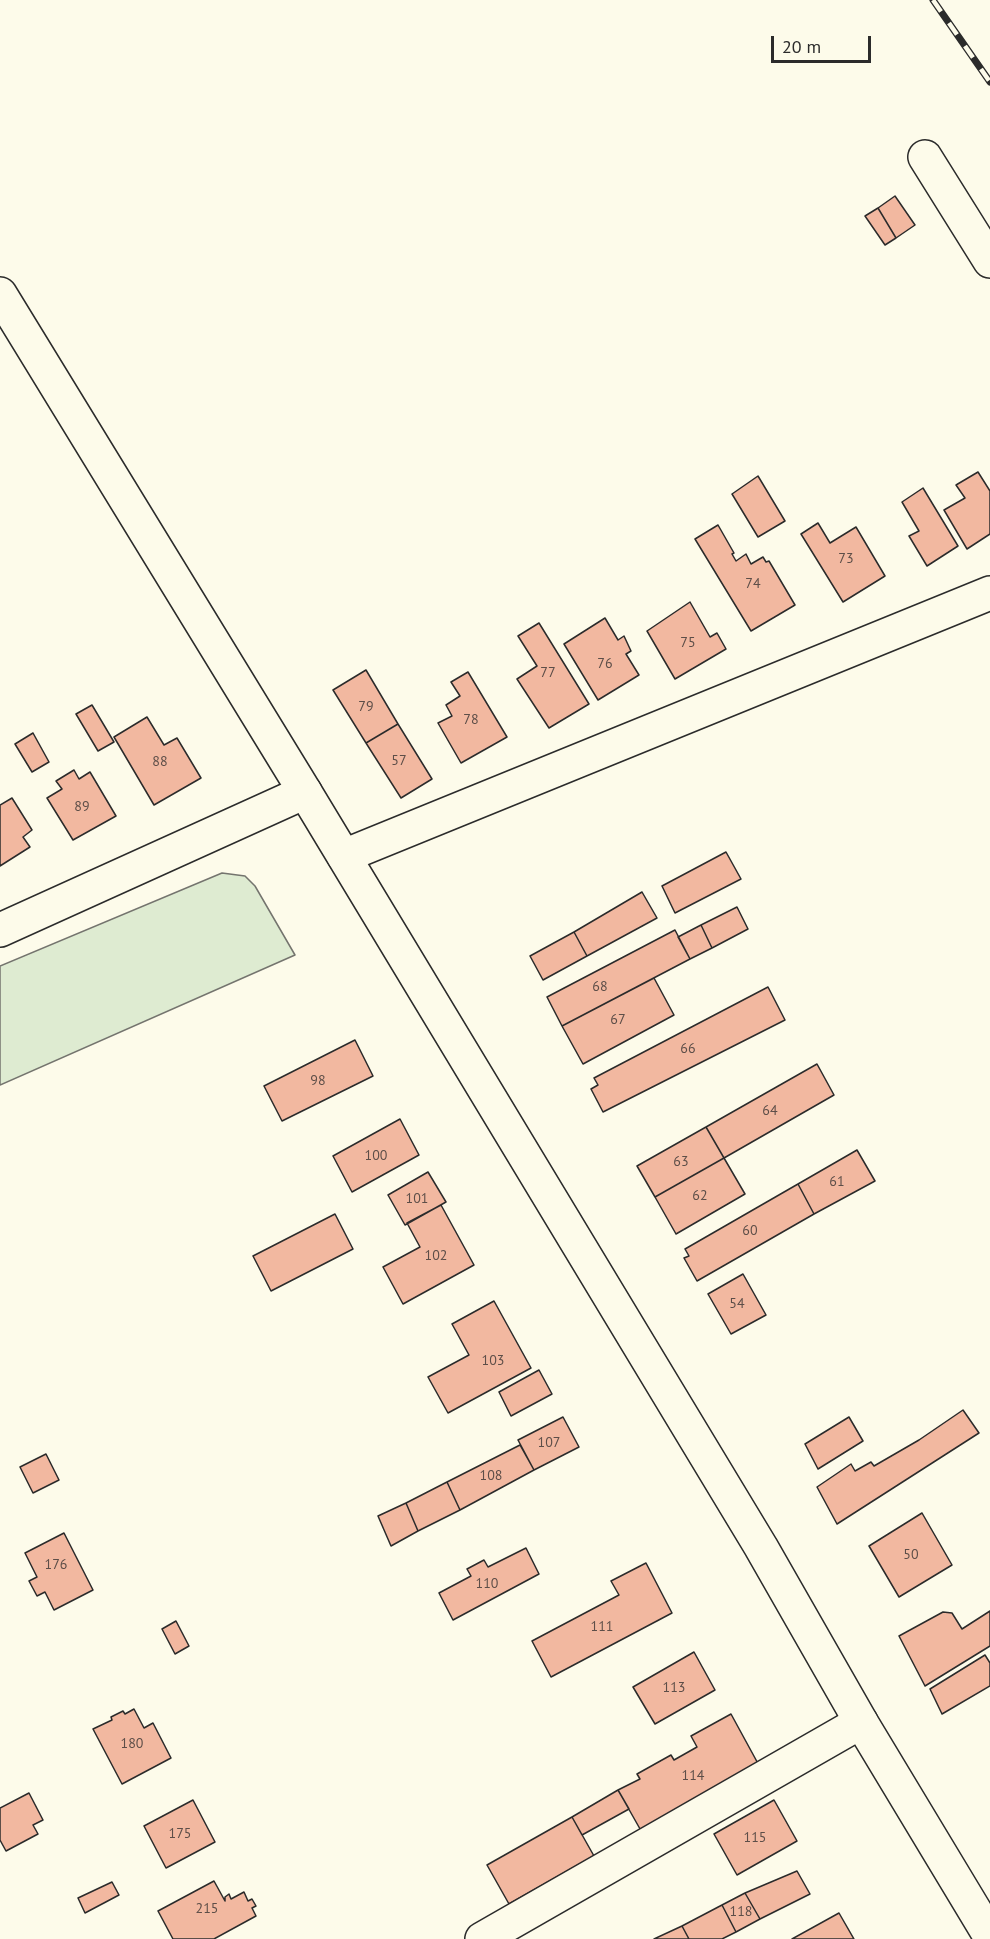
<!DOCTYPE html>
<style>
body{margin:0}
#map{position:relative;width:990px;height:1939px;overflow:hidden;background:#fdfbea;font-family:"PT Sans",sans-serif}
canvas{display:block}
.scale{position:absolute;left:771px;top:36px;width:100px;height:27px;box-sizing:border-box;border:3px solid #2b2b2b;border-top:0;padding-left:8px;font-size:18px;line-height:21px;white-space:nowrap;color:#2b2b2b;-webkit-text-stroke:4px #fdfbea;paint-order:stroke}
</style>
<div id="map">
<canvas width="990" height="1939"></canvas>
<div class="scale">20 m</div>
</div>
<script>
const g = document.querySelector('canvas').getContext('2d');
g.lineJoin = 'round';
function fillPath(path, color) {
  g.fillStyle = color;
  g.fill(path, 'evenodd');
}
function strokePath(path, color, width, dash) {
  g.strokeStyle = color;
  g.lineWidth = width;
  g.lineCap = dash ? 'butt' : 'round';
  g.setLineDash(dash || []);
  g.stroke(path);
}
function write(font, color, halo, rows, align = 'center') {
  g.font = font + ' "PT Sans",sans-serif';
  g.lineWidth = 4.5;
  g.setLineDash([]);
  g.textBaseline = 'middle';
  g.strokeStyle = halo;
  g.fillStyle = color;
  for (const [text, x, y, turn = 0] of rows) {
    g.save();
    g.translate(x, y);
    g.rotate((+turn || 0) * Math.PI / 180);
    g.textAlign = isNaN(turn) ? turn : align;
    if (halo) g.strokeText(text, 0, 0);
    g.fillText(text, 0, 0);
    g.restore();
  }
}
const green = new Path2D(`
 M222,873L245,876L255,886L295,955L0,1085V966Z`);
fillPath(green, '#deebd1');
strokePath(green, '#74746e', 1.5);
const building = new Path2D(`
 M895,196L915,225L896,238L878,208Z
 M878,208L896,238L885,245L865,216Z
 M978,472L990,491V534L967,549L944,510L965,498L956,485Z
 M758,476L785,521L758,537L732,494Z
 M923,488L958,546L927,566L909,536L919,531L902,502Z
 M818,523L830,543L856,527L885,576L843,602L801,534Z
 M718,525L734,553L732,554L736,561L746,554L751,564L763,557L766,562L769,561L795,605L751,631L695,539Z
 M690,602L710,637L717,633L726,649L675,679L647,631Z
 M605,618L618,640L624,636L631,651L626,654L639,675L598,700L564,644Z
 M539,623L589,704L549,728L517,679L537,666L518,636Z
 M366,670L398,724L366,743L333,690Z
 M468,672L507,737L461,763L438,723L452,716L446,705L460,696L451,682Z
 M92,705L114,742L98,751L76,714Z
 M147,717L164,745L177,738L201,778L154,805L114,737Z
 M398,724L432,779L401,798L366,743Z
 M33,733L49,762L32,772L15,744Z
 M74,770L79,779L90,772L116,816L73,840L47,798L62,789L56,781Z
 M12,798L32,830L23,837L30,847L0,866V805Z
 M726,852L741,879L675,913L662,886Z
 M642,892L657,918L587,956L574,932Z
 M737,907L748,929L712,948L701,925Z
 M701,925L712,948L690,959L678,937Z
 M675,930L690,959L562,1026L547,997Z
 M574,932L587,956L543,980L530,956Z
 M654,978L674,1015L583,1064L562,1026Z
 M768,987L785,1020L603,1112L591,1089L598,1085L594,1078Z
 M355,1040L373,1076L282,1121L264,1086Z
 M817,1064L834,1095L724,1158L706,1127Z
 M400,1119L419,1155L352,1192L333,1156Z
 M706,1127L724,1158L655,1197L637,1166Z
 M857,1150L875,1181L814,1214L798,1184Z
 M724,1158L745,1194L676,1234L655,1197Z
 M428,1172L446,1202L405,1225L388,1195Z
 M798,1184L814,1214L697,1281L684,1258L689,1256L685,1249Z
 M441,1205L474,1265L403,1304L383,1267L420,1247L407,1223Z
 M335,1214L353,1249L271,1291L253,1256Z
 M743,1274L766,1315L731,1334L708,1294Z
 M494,1301L531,1368L448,1413L428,1377L469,1355L452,1324Z
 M539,1370L552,1394L511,1416L499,1392Z
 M963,1410L979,1433L837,1524L817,1487L851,1464L855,1471L871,1462L874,1466L919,1440Z
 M563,1417L579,1447L534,1470L518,1440Z
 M849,1417L863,1441L818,1469L805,1444Z
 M520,1445L534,1470L460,1510L447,1482Z
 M46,1454L59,1480L33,1493L20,1467Z
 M447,1482L460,1510L418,1531L406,1503Z
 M406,1503L418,1531L391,1546L378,1516Z
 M922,1513L952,1565L899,1597L869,1546Z
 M64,1533L93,1590L54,1610L45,1592L37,1596L29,1581L37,1577L25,1553Z
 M526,1548L539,1574L453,1620L439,1593L471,1576L467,1569L484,1560L488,1567Z
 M646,1563L672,1613L551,1677L532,1641L619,1595L611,1581Z
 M990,1611V1646L925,1686L899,1636L943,1612L952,1613L962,1629Z
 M176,1621L189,1646L175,1654L162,1629Z
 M694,1652L715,1690L655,1724L633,1687Z
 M985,1655L990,1663V1686L942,1714L930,1689Z
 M134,1709L144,1728L153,1723L171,1758L122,1784L93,1729L112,1720L111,1717L123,1711L125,1714Z
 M731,1714L761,1769L644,1836L618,1790L640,1779L637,1774L671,1755L674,1760L697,1747L691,1736Z
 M618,1790L629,1809L582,1835L572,1817Z
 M29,1793L43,1820L33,1825L38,1834L6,1851L0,1840V1808Z
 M193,1800L215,1842L166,1868L144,1826Z
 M774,1800L797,1841L737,1875L714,1834Z
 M572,1817L594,1856L509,1904L487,1865Z
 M797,1871L810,1894L760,1919L745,1893Z
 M214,1881L225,1901V1897L229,1894L231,1899L244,1892L248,1901L252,1899L256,1906L252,1908L256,1916L214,1939H173L158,1911Z
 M112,1882L119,1895L85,1913L78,1898Z
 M745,1893L760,1919L736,1932L722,1905Z
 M722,1905L736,1932L722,1939H689L682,1926Z
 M839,1913L854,1939H792Z
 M682,1926L689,1939H654Z`);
fillPath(building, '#f2b8a0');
strokePath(building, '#2b2b2b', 1.5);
const minor = new Path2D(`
 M925,157L990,261
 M344,856L990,593
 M0,930L305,792
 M482,1939L861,1722`);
const major = new Path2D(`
 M0,294L305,792L761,1547L861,1722L990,1936`);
strokePath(minor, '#2b2b2b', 36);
strokePath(major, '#2b2b2b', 36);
strokePath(minor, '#fdfbea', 33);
strokePath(major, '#fdfbea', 33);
const rail = new Path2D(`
 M933,0L990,82`);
strokePath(rail, '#2b2b2b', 7);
strokePath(rail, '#fdfbea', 4.5, [14]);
write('14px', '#5d4e48', null, [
 ["73",846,559],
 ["74",753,584],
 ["75",688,643],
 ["76",605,664],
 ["77",548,673],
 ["79",366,707],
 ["78",471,720],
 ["57",399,761],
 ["88",160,762],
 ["89",82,807],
 ["68",600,987],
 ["67",618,1020],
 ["66",688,1049],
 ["98",318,1081],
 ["64",770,1111],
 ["100",376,1156],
 ["63",681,1162],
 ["61",837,1182],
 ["62",700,1196],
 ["101",417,1199],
 ["60",750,1231],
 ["102",436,1256],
 ["54",737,1304],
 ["103",493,1361],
 ["107",549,1443],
 ["108",491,1476],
 ["50",911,1555],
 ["176",56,1565],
 ["110",487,1584],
 ["111",602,1627],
 ["113",674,1688],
 ["180",132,1744],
 ["114",693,1776],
 ["175",180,1834],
 ["115",755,1838],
 ["215",207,1909],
 ["118",741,1912]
]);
</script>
